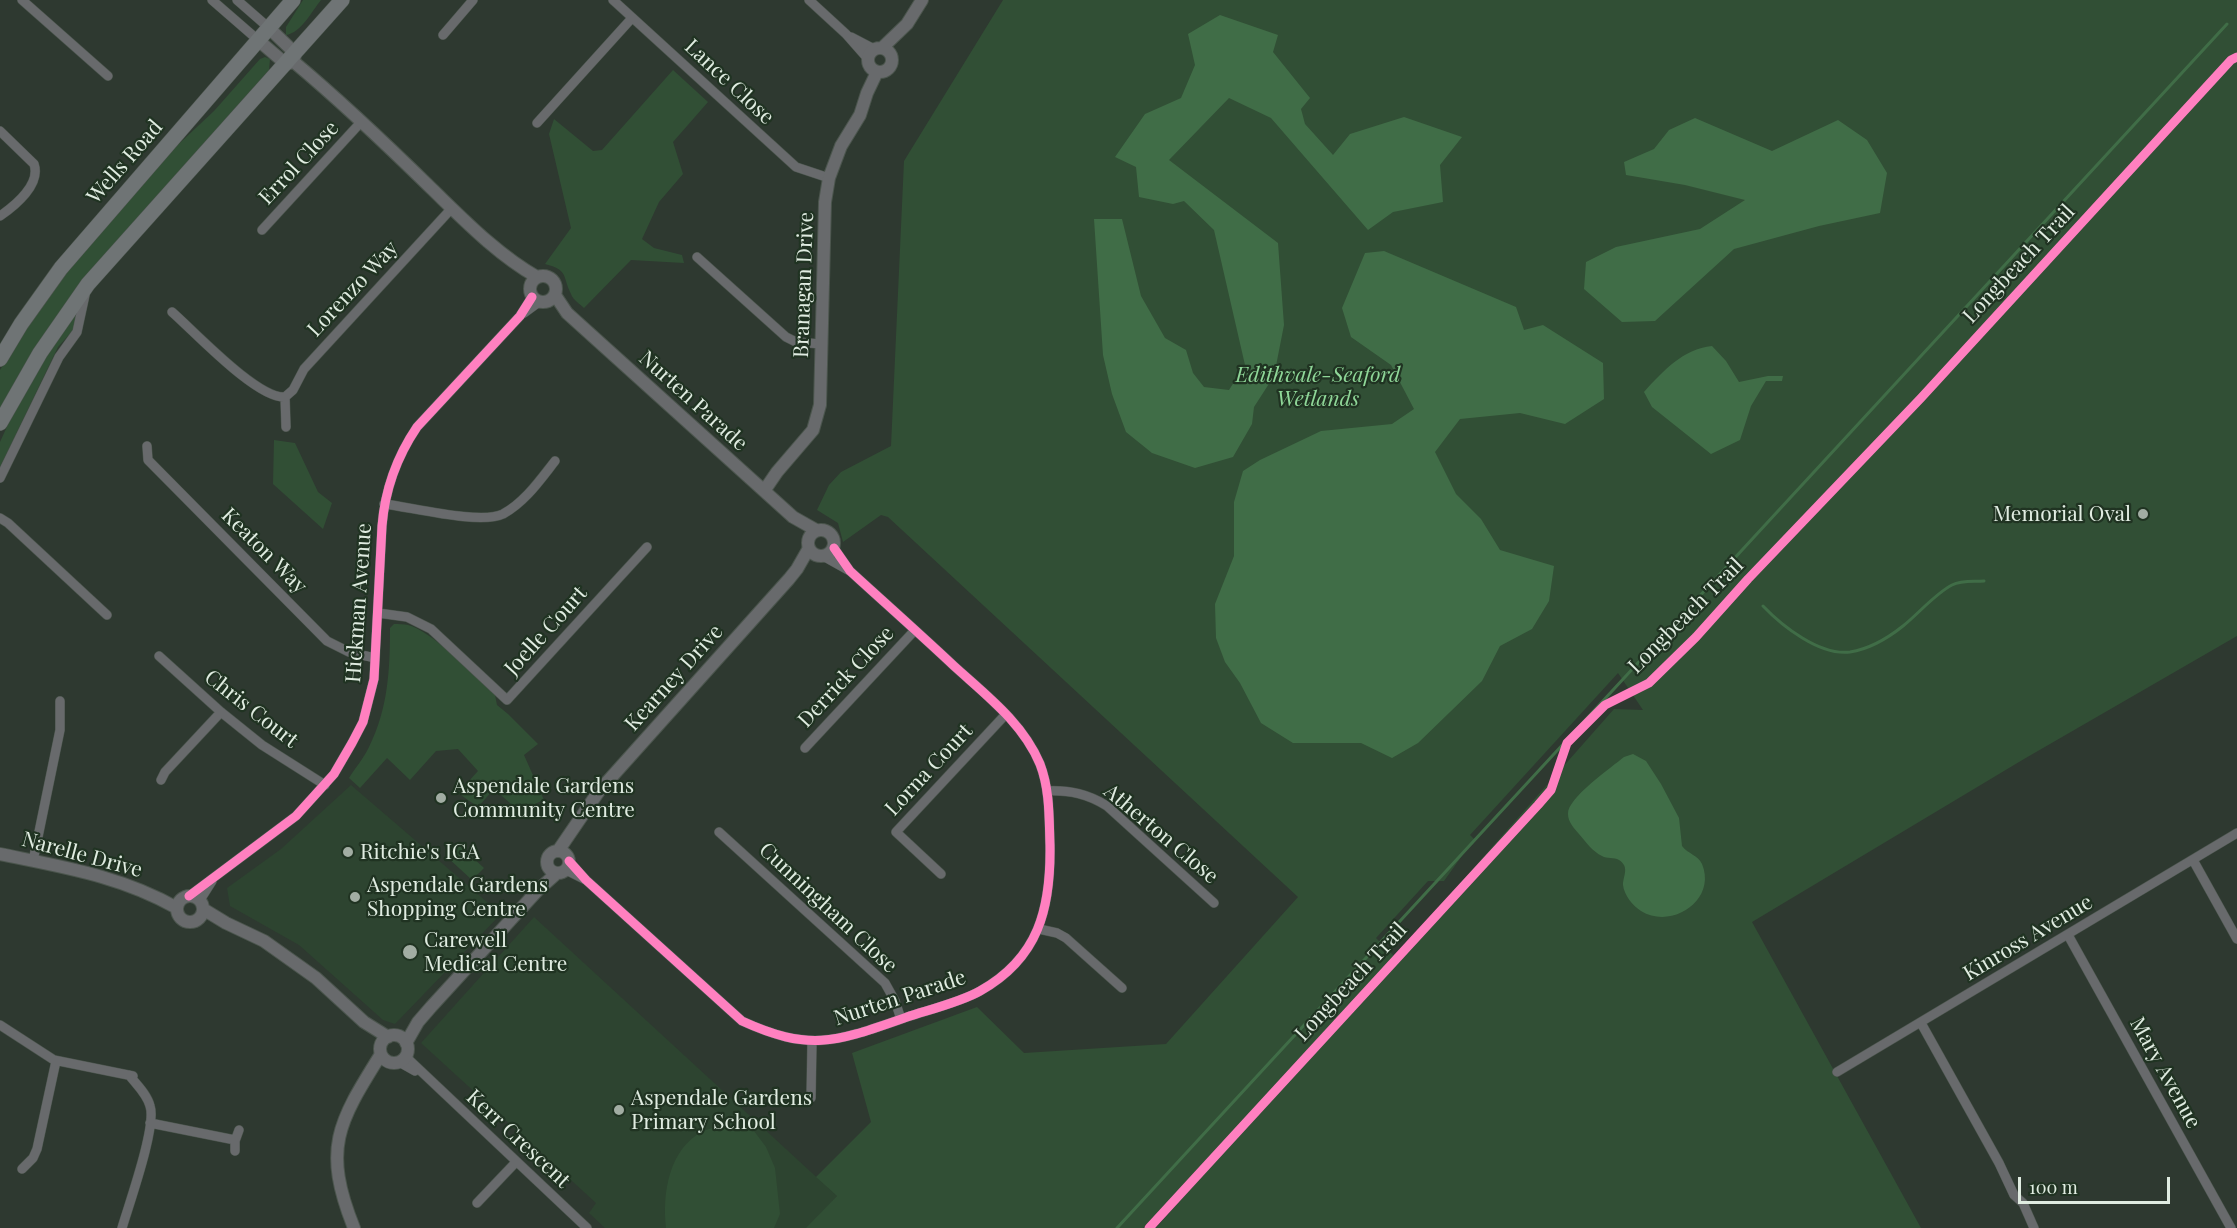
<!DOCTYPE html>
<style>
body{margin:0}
#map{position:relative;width:2237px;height:1228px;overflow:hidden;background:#2e3930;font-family:"Playfair Display",serif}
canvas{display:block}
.scale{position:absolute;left:2018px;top:1177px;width:152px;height:27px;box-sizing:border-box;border:3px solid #e0ece1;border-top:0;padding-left:8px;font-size:18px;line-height:21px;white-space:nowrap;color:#e0ece1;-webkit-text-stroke:4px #203322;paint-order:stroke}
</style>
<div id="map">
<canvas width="2237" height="1228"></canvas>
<div class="scale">100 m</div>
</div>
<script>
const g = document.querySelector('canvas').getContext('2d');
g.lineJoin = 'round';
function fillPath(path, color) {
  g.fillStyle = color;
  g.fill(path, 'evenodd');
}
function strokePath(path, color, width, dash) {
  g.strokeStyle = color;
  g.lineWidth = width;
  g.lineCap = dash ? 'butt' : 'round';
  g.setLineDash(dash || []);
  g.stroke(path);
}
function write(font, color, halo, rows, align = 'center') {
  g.font = font + ' "Playfair Display",serif';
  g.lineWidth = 4.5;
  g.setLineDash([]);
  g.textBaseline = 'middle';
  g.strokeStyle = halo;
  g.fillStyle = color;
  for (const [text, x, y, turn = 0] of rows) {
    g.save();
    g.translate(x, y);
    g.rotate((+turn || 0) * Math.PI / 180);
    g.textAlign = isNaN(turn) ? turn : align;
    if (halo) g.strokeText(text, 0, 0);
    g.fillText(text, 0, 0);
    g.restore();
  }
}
fillPath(new Path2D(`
 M351,785L501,914L395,1024L383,1020L299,945L230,906L227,888L281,849Z
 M534,917L837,1196L808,1228H605L589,1213L596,1203L421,1043Z`), '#2d4430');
fillPath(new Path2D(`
 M303,0H321C312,11 301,33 286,35V27Z
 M1003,0H2237V636L2024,759L1752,922L1921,1228H1156L1367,988L1143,1228H806L837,1196L816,1177L871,1122L852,1053L977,1007L1024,1053L1166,1044L1298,897L888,517L881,515L843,542L838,523L817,510L829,485L841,472L891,446L904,161ZM1618,673L1643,710L1614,709L1395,957L1376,938L1428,881H1444L1474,839L1470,835Z
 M265,57L270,59L269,70L261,79L91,271L0,416V370L57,281L167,155L214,111L260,59Z
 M673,70L708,102L673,142L683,174L659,202L642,239L654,248L682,255L684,263L631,260L584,308C580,304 573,300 571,294C562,276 569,270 545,264L571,228L549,134L554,119L593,151L602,150Z
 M78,308L75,328L58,347L0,467V442L15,409L48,348Z
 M274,440L295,443L318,492L332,503L323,529L273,484Z
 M394,624C398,624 404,624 408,625C432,631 470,672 489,689L495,695L497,705L508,714L538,744L524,755L544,800L519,811L494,789L478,807L458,793L478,771L458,749L436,751L410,780L387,758L360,788L349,778C355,768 364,758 369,747C388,709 390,670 390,628Z
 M459,845L484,868L472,880L447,857Z
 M736,1124L754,1131L766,1147L775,1168L780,1214L774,1228H666C662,1193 669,1149 703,1131C713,1127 725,1126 736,1124Z`), '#314f35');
fillPath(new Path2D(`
 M1220,15L1278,35L1273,52L1310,98L1301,109L1305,124L1333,155L1350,134L1404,117L1462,137L1440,165L1443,202L1393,212L1368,230L1271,118L1229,98L1169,160L1278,243L1284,325L1274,376L1254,407L1252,424L1233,457L1195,468L1152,453L1126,432L1112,394L1103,355L1094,219H1122L1141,296L1165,338L1186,350L1193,373L1204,387L1229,390L1245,365L1214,230L1184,201L1173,204L1139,197L1136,167L1115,157L1145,114L1181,98L1195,65L1188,34Z
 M1695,118L1772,151L1838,120L1867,140L1887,173L1880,213L1819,226L1734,249L1655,321L1622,322L1584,289L1586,262L1616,247L1700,229L1745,200L1685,185L1626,175L1624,162L1654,149L1669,130Z
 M1384,251L1516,307L1524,330L1543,325L1603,363L1604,399L1565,424L1520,413L1460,419L1435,452L1456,494L1481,519L1500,550L1554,566L1549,601L1532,629L1500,646L1482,681L1418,743L1392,758L1361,743H1293L1261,723L1240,683L1225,662L1216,638L1215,604L1234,556V502L1243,471L1260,460L1321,431L1392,424L1414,409L1391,365L1351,337L1342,308L1365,253Z
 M1712,346L1726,361L1739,382L1768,376H1783L1782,381H1766L1751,406L1740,440L1711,454L1652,407L1644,392C1663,371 1683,349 1712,346Z
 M1633,754L1646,761L1661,784L1679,818L1682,846C1688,854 1698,855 1702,864C1717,900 1672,930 1641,911C1633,906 1624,895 1623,885C1623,876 1630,867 1619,860C1614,857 1607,859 1602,856C1593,852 1585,841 1579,834C1574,828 1568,822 1568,814C1567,798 1612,767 1624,757Z`), '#406d47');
strokePath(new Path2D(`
 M1724,571L1733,579
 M1763,606C1782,626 1820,656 1850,652C1869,649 1888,638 1903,626C1918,614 1936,593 1952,585C1962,580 1974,582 1984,581
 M1117,1228L2227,24`), '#406d47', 3);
const minor = new Path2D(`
 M22,0L108,76
 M212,0L258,40
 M237,0L269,28
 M613,0L796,167L829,178
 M809,0L846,34L868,59
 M443,35L473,0
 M851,37L874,49
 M537,123L632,18
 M0,131L34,164C41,184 16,205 0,216
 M262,230L362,121
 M697,257L786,337L796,342L821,344
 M172,312C195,332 257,399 285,397
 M524,313L539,302
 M286,427L285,397L293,390L304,369L452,208
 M147,446L148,460L327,641L349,652L375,658
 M0,478L59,357L77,332L85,295
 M384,504C411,507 480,525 503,514C525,502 540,480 555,461
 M0,518L8,523L107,615
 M823,556L848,570
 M378,613L407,617L431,629L507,700L647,547
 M159,656L221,712L262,745L325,785
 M805,748L915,630
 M161,780L165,772L221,712
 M1047,791C1070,790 1088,794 1107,806L1214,903
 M719,832L885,983L895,1001L901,1019
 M2193,860L2237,939
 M33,861L60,730V701
 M569,861L586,880L742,1021C812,1053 838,1041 907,1017C928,1010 961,1002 980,991C1039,958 1051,908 1050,845C1049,818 1050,790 1040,764C1023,723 986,695 954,666C920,634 885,603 850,571L834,548
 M566,870L586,880
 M941,874L896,832L1006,714
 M189,896L296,816L334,774L352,743L363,722L374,679L382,526C385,489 396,458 417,427L520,316L532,297
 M200,900L212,881
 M1039,929L1057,933L1066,938L1122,988
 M2068,935L2231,1228
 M1921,1023L1999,1163L2014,1195L2023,1203L2034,1228
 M0,1025L54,1060L133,1076
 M406,1057L587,1228
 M399,1062L415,1071
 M1837,1072L2237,833
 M811,1098L812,1042
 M150,1123L235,1140
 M235,1151V1141L239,1130
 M22,1169L33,1158L37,1149L56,1061
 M477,1203L516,1162
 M122,1228C129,1204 157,1126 150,1106C147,1094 136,1084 129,1075`);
const tertiary = new Path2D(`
 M269,28L295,53L294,61
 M258,40L286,64L293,62
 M868 60a12 12 0 1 1 24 0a12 12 0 1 1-24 0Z
 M882,48L907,24L922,0
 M294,62C342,102 387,145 432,189C464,220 498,255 537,277
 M530 289a13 13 0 1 1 26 0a13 13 0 1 1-26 0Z
 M555,295L567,313L793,517L816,530
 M764,491L777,472L813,430L820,405L825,202L829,178L841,146L860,115L867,93L877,72
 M808 543a13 13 0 1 1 26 0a13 13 0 1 1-26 0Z
 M558,851L599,791L789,579L797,569L809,548
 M547 862a11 11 0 1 1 22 0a11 11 0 1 1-22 0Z
 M0,854C63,867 121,876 177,908
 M177 909a13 13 0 1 1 26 0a13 13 0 1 1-26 0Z
 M203,909L226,923L264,941L316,978L364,1022L388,1037
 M380 1049a14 14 0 1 1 28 0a14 14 0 1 1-28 0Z
 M406,1043L418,1022L431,1007L538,890L557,873
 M354,1228C322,1148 338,1123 381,1054`);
const primary = new Path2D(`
 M0,359L21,324L61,268L293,0
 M0,423L40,353L88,284L342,0`);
strokePath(minor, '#4b554d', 10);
strokePath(tertiary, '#4b554d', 14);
strokePath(primary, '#4b554d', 16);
strokePath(minor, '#686a6c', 9);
strokePath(tertiary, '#686a6c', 12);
strokePath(primary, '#6f7475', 15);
strokePath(new Path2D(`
 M569,861L586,880L742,1021C812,1053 838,1041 907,1017C928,1010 961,1002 980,991C1039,958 1051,908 1050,845C1049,818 1050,790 1040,764C1023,723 986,695 954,666C920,634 885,603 850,571L834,548
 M189,896L296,816L334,774L352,743L363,722L374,679L382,526C385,489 396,458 417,427L520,316L532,297
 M1149,1228L1538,805L1551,790L1567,743L1605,705L1649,683L1696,637L1748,579L1921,398L2231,60L2237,57`), '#ff80c0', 9);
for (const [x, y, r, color] of [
 [2143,514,6,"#a2ada3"],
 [441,798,6,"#a2ada3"],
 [348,852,6,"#a2ada3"],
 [355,897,6,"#a2ada3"],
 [410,952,8,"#a2ada3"],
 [619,1110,6,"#a2ada3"]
]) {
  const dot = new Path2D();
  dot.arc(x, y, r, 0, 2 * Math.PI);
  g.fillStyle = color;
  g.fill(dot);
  strokePath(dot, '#203322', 2);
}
write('21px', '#e0ece1', '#203322', [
 ["Lance Close",729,82,43],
 ["Wells Road",125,162,-49],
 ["Errol Close",299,163,-47],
 ["Longbeach Trail",2019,264,-47],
 ["Branagan Drive",804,285,-88],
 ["Lorenzo Way",353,289,-47],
 ["Nurten Parade",693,401,42],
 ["Keaton Way",264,551,45],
 ["Hickman Avenue",359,603,-86],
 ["Longbeach Trail",1686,616,-45],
 ["Joelle Court",546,631,-48],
 ["Derrick Close",846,677,-47],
 ["Kearney Drive",674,678,-48],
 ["Chris Court",251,709,38],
 ["Lorna Court",929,770,-47],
 ["Atherton Close",1161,834,40],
 ["Narelle Drive",82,855,15],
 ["Cunningham Close",828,908,43],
 ["Kinross Avenue",2028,938,-31],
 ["Longbeach Trail",1351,982,-47],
 ["Nurten Parade",900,998,-18],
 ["Mary Avenue",2165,1073,61],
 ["Kerr Crescent",518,1139,43]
]);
write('italic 21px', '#8fd798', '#203322', [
 ["Edithvale-Seaford",1318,375],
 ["Wetlands",1318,399]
]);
write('21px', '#e0ece1', '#203322', [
 ["Memorial Oval",2131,514,"right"],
 ["Aspendale Gardens",453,786],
 ["Community Centre",453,810],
 ["Ritchie's IGA",360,852],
 ["Aspendale Gardens",367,885],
 ["Shopping Centre",367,909],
 ["Carewell",424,940],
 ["Medical Centre",424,964],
 ["Aspendale Gardens",631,1098],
 ["Primary School",631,1122]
], 'left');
</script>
